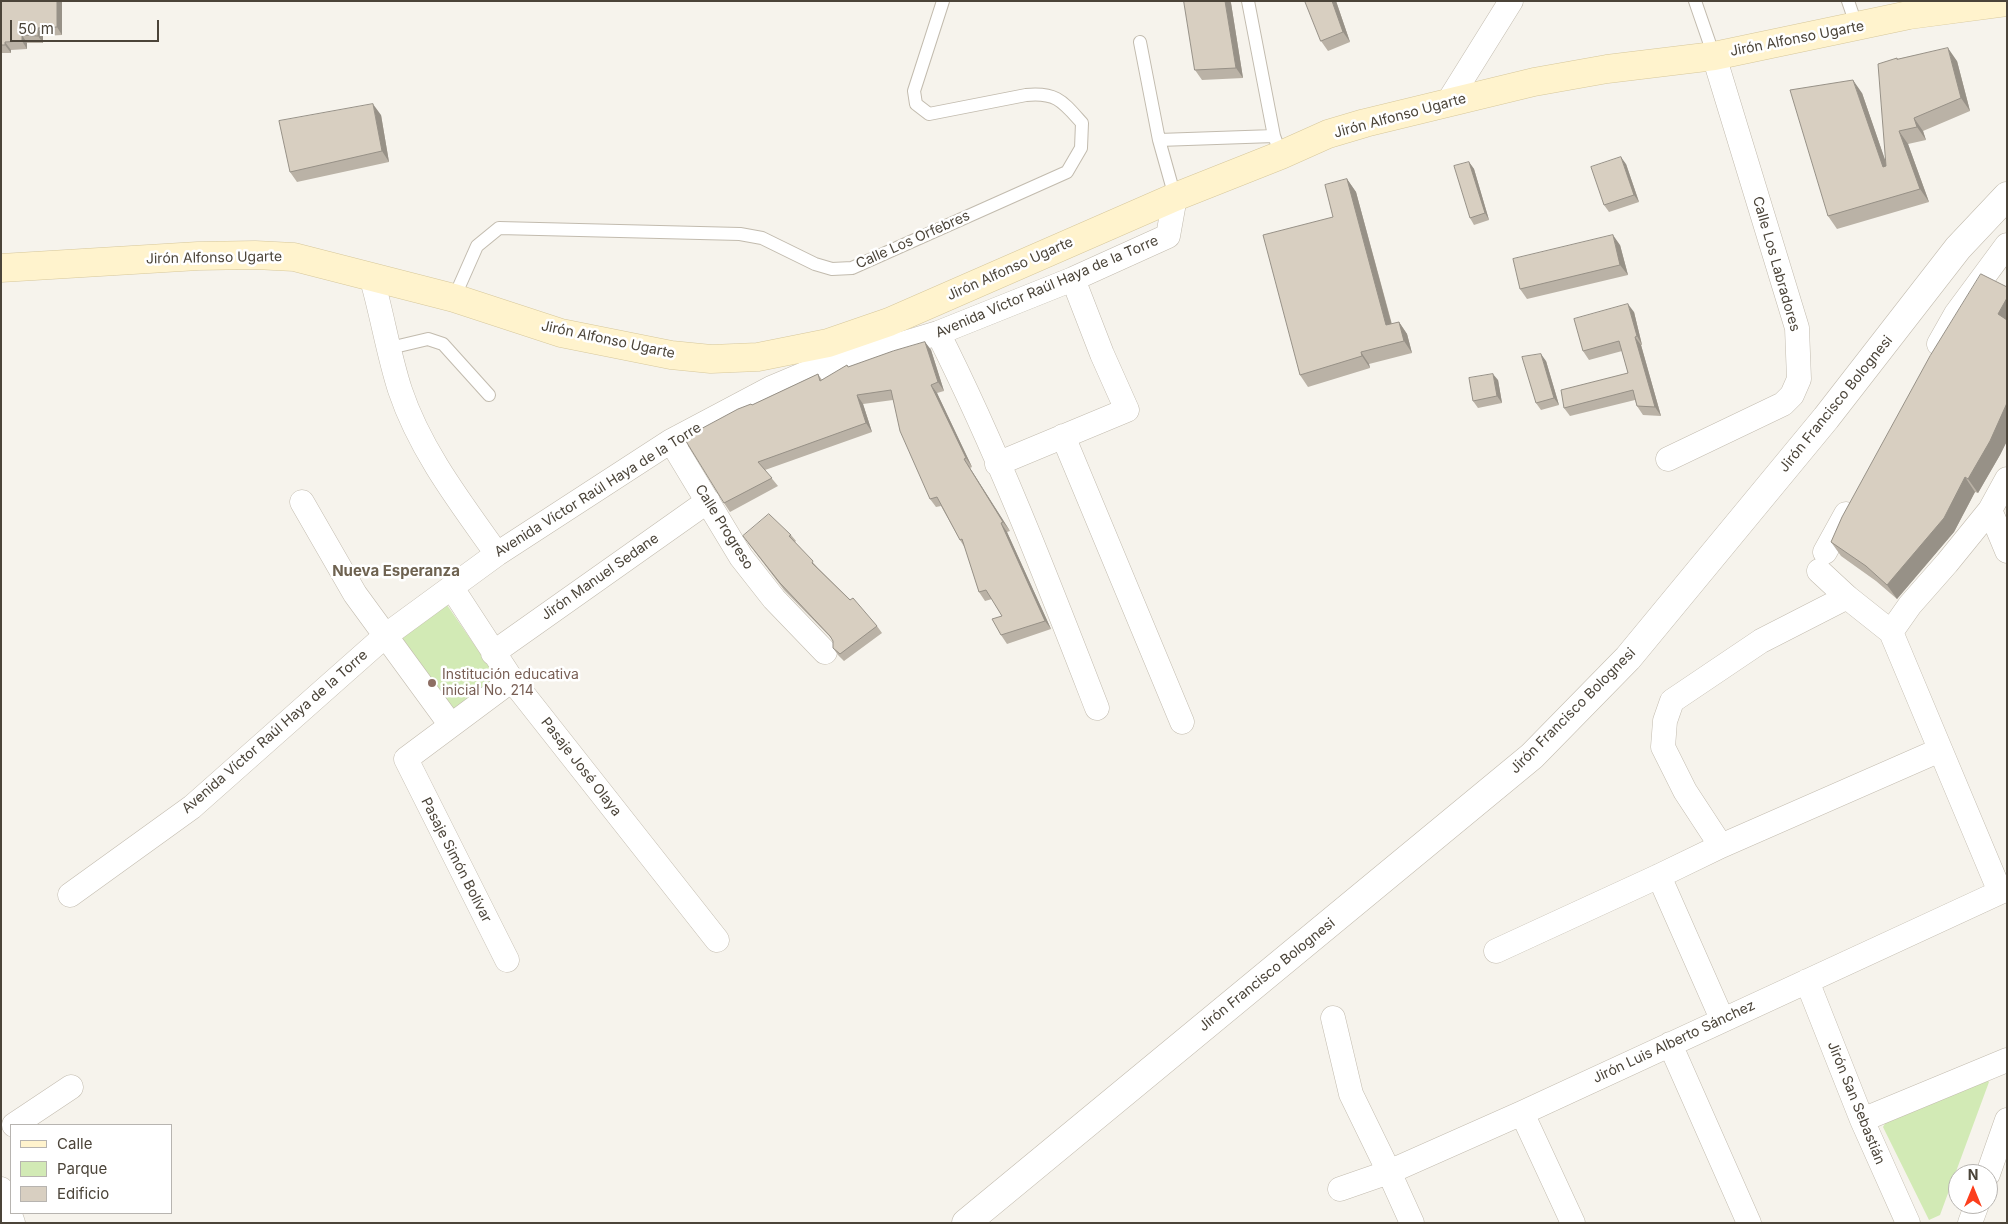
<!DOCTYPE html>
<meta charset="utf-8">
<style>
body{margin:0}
#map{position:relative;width:2008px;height:1224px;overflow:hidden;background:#f6f3ec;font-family:Inter,sans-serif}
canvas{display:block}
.frame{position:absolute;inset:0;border:2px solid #4b4439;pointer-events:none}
.legend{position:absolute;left:10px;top:1124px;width:162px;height:90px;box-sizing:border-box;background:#fff;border:1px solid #b7b4b0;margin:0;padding:6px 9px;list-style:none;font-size:15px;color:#4b4439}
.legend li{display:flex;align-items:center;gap:10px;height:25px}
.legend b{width:25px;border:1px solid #b7b4b0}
.north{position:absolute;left:1948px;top:1164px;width:50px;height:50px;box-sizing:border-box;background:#fff;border:1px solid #b7b4b0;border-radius:50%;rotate:0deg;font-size:14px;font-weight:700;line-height:20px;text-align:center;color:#4b4439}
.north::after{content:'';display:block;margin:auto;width:18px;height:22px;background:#fc3f1d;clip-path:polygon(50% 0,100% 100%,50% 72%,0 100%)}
.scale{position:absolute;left:10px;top:20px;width:149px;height:22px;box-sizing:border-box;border:2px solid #4b4439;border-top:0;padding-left:6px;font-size:15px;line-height:18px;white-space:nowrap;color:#4b4439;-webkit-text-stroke:4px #fff;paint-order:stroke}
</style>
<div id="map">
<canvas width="2008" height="1224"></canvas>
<div class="frame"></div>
<ul class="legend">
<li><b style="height:6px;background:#fff3cd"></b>Calle</li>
<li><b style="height:14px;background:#d2eab5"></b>Parque</li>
<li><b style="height:14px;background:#d8cfc1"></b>Edificio</li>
</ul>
<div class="north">N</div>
<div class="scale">50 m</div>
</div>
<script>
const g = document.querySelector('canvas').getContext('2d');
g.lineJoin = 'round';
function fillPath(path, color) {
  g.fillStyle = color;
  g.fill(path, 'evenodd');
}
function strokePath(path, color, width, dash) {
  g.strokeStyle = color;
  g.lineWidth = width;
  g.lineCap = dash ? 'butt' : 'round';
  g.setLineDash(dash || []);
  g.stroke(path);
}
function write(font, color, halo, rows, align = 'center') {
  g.font = font + ' Inter,sans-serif';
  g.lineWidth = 5;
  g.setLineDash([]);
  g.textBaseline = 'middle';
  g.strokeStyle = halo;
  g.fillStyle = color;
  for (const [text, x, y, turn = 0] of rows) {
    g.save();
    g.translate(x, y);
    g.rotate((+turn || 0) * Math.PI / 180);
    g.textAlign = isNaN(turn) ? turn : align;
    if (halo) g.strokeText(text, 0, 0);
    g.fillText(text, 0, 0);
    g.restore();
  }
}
fillPath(new Path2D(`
 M445,602L500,682L450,716L395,637Z
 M1982,1073L1989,1082L1940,1215L1929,1220L1883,1127L1888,1118Z`), '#d2eab5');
const service = new Path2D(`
 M1248,1L1274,136L1281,155
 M1695,1L1714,56
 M1848,1L1857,27
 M1140,42L1159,140L1175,197
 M1159,140L1274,136
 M454,298L477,246L499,228L740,234L762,238L815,264L832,269L852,268L1067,172L1081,148L1082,123C1063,102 1057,92 1026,95L929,114L916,104L914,91L943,1
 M390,348L428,339L443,344L489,395`);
const minor = new Path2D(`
 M1448,102L1511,1
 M371,276C382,313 388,353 400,390C420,450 460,502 497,554
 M938,333C999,454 1048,582 1097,708
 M1939,344L1956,314L2007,245
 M1063,436L1182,722
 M671,441L741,557L774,599L825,652
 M1668,459L1783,404L1792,395L1799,379L1797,328L1714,56
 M997,464L1127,410L1102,354L1073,279
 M302,502L355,594L450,724
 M1990,510L2007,551
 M1825,552L1846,514
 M1819,571L1847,597L1891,632L2000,892
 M452,588L512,680L717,940
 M1891,632L1910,605L1947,563L1990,510L2007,479
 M493,653L708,501
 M1721,846L1685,791L1663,747L1665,721L1672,701L1761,641L1847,597
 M1659,876L1722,1019
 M70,895L192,807L385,636L497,554L671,441L771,388L809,372L938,333L1073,279L1168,236L1175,197
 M1496,951L1659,876L1721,846L1940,750
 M507,960L406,759L512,680
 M1807,981L1862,1120L1908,1223
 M1333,1018L1351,1094L1389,1172L1412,1223
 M1670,1044L1749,1223
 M1522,1113L1573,1223
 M1862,1120L2007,1060
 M14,1125L71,1087
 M1988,1174L2007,1120
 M1,1189L13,1223
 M1340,1189L1389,1172L1522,1113L2007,889
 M1970,1223L1977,1204`);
const tertiary = new Path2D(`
 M966,1223L1532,756L1628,658L1826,418L1958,248L2007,196`);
const secondary = new Path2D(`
 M1,268L198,256L255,255L294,257L454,298L561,333L671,355L711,359L758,357L828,343L889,322L1175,197L1281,155L1328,134L1365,123L1534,82L1607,69L1714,56L1909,15L2007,2`);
strokePath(service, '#c2bbae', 14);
strokePath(minor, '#c2bbae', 25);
strokePath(tertiary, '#c2bbae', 29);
strokePath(secondary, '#d6c79b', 29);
strokePath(service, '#fff', 12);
strokePath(minor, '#fff', 24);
strokePath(tertiary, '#fff', 28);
strokePath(secondary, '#fff3cd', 28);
fillPath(new Path2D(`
 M62,1V35L43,36V43H27V49L11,50V53H1V6Z
 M1184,1H1230L1231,3L1243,78L1202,80L1195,70Z
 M1305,1H1336L1350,42L1328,51L1321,41Z
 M1897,58L1898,59L1957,61L1970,111L1923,131L1926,140L1908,144L1929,202L1837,229L1828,216L1862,93L1886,163Z
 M381,115L389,162L297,182L290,172Z
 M1469,162L1474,169L1489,220L1474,225L1470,218Z
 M1626,164L1639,202L1609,212L1604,205Z
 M1347,179L1356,192L1392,324L1399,322L1407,334L1412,353L1369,364L1370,368L1308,387L1300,375L1333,217Z
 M1620,245L1628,275L1527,299L1520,289Z
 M2007,287V441L2000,455L1978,493L1975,492L1954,532L1897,599L1876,581L1841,556L1831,542Z
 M1634,312L1642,345H1641L1661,416L1643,415L1637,406L1635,400L1570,416L1564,408L1628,373L1622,351L1589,360L1583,351Z
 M925,342L931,350L944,391L937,393L972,467L970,468L1010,531L1007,532L1051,629L1007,644L1001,635L1002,616L992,599L985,601L979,592L965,548L960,540L941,506L936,507L930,499L893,400L863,404L872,432L765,470L778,486L730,512L724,503L752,405L818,374L822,380L849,367Z
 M1546,361L1559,405L1541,410L1536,403Z
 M1498,380L1502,403L1478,408L1473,401Z
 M791,535L796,541L795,542L818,568L877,626L882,633L844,661L838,655L833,648V640L784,590L748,543Z`), '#bab2a6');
fillPath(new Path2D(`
 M57,1H62V35L57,27Z
 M1225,1H1230L1231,3L1243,78L1236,68Z
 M1332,1H1336L1350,42L1343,32Z
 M38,28L43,36V43L38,36Z
 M22,35L27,43V49L22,41Z
 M5,42L11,50V53L5,45Z
 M1948,48L1957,61L1970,111L1961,98Z
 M1853,80L1862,93L1892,180L1883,167Z
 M373,104L381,115L389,162L382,151Z
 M1914,118L1923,131L1926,140L1917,127Z
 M1899,131L1908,144L1929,202L1920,189Z
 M1621,157L1626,164L1639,202L1634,195Z
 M1469,162L1474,169L1489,220L1485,213Z
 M1347,179L1356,192L1395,337L1386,325Z
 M1613,235L1620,245L1628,275L1620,265Z
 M2007,298V326L1998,314Z
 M1628,304L1634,312L1642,345L1637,336Z
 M1399,322L1407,334L1412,353L1404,341Z
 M1635,337L1641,345L1661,416L1655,407Z
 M925,342L931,350L944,391L938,382Z
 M1361,352L1369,364L1370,368L1362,356Z
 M1541,354L1546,361L1559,405L1554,398Z
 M1493,374L1498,380L1502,403L1497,396Z
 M931,385L937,393L972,467L966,458Z
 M857,395L863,404L872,432L866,423Z
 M2007,403V441L2000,455L1978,493L1968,479Z
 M964,459L970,468L1010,531L1003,522Z
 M1965,477L1975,492L1954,532L1897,599L1887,585Z
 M1001,523L1007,532L1051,629L1045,621Z`), '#979187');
const building = new Path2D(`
 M2,1H57V27L38,28V36L22,35V41L5,42V45H1V6Z
 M1184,1H1225L1236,68L1195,70Z
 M1305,1H1332L1343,32L1321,41Z
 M1948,48L1961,98L1914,118L1917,127L1899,131L1920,189L1828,216L1790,90L1853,80L1883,167L1886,166L1878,64L1897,58V59Z
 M373,104L382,151L290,172L279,121Z
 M1621,157L1634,195L1604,205L1591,167Z
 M1469,162L1485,213L1470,218L1454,166Z
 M1347,179L1386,325L1399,322L1404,341L1361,352L1362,356L1300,375L1263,235L1333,217L1325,185Z
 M1613,235L1620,265L1520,289L1513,259Z
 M1981,274L2007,287V298L1998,314L2007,320V403L1990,441L1968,479L1965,477L1944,518L1887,585L1866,566L1831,542L1842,517L1930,356Z
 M1628,304L1637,336L1635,337L1655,407L1637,406L1633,390L1564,408L1561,390L1628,373L1619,341L1583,351L1574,319Z
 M925,342L938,382L931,385L966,458L964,459L1003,522L1001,523L1045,621L1001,635L992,619L1002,616L986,590L979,592L962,539L960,540L937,497L930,499L900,431L891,390L857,395L866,423L758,462L772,478L724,503L684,438L738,409L751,404L752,405L818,374L820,381L847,365L848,367L893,351Z
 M1541,354L1554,398L1536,403L1522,357Z
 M1493,374L1497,396L1473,401L1469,378Z
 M769,514L791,535L789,536L813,561L812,563L850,600L853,598L877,626L840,654L833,648V641L830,636L780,583L743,536Z`);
fillPath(building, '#d8cfc1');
strokePath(building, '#979187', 1);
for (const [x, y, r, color] of [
 [432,683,5,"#8d6e63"]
]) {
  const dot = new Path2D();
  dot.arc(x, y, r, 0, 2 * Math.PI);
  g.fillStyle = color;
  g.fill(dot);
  strokePath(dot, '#fff', 2);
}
write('14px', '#4b4439', '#fff', [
 ["Jirón Alfonso Ugarte",1797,39,-11],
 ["Jirón Alfonso Ugarte",1400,116,-15],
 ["Calle Los Orfebres",913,240,-24],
 ["Jirón Alfonso Ugarte",214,258,-1],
 ["Calle Los Labradores",1776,264,74],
 ["Jirón Alfonso Ugarte",1010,269,-24],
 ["Avenida Víctor Raúl Haya de la Torre",1047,287,-23],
 ["Jirón Alfonso Ugarte",608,340,12],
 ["Jirón Francisco Bolognesi",1836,404,-51],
 ["Avenida Víctor Raúl Haya de la Torre",598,490,-32],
 ["Calle Progreso",724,527,58],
 ["Jirón Manuel Sedane",600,577,-35],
 ["Jirón Francisco Bolognesi",1573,711,-45],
 ["Avenida Víctor Raúl Haya de la Torre",275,732,-41],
 ["Pasaje José Olaya",581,767,52],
 ["Pasaje Simón Bolívar",456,860,63],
 ["Jirón Francisco Bolognesi",1267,975,-39],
 ["Jirón Luis Alberto Sánchez",1674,1042,-25],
 ["Jirón San Sebastián",1856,1103,68]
]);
write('14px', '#785e54', '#fff', [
 ["Institución educativa",442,675],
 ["inicial No. 214",442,691]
], 'left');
write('bold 15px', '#6e6250', '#fff', [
 ["Nueva Esperanza",396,571]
]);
</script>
